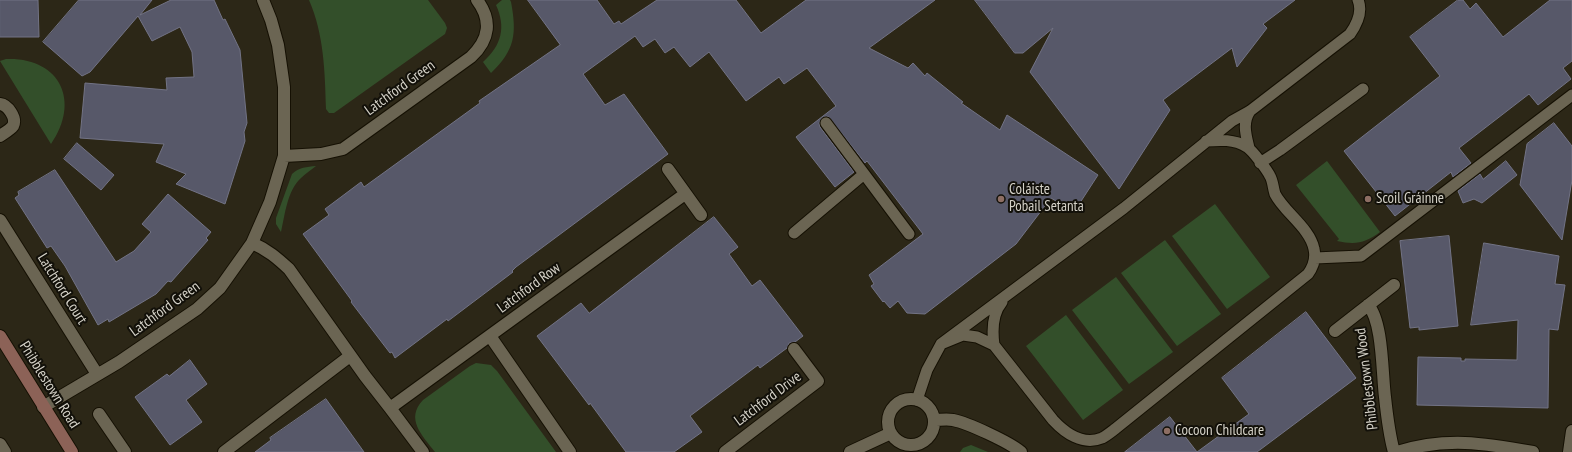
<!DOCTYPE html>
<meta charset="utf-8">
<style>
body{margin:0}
canvas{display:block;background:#2c2717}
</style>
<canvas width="1572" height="452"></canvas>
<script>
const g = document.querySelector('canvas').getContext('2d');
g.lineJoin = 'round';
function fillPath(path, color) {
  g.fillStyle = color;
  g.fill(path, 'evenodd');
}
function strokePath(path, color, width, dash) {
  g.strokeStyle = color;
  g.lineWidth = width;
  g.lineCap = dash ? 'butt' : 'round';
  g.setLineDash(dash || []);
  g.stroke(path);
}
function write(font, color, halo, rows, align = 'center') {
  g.font = font + ' "PT Sans Narrow",sans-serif';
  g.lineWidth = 4;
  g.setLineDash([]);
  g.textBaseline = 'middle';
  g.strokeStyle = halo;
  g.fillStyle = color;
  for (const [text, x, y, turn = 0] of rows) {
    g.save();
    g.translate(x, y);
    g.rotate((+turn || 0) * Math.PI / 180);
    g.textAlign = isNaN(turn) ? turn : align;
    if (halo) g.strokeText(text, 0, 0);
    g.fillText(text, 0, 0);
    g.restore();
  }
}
fillPath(new Path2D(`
 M309,0H428L445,23L447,28L445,34L334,113H329L326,109C325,72 324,34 309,0Z
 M502,0H510L511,2C517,34 515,50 491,73L483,62C502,45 506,27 496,5Z
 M6,59C60,57 81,101 51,144L0,61Z
 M1327,161L1380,232C1365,243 1356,245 1337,241L1339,239L1296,185Z
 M316,166C311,170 305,174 301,178C287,191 285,215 281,232L276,224V218L292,174C299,167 307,167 316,166Z
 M1215,204L1270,277L1227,309L1172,236Z
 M1165,240L1221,314L1177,346L1121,273Z
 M1116,277L1173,352L1129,384L1072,310Z
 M1066,315L1123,390L1083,420L1026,346Z
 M476,363L491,365L497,371L556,452H435C422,435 405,419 423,400L470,366Z
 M971,445L988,452H960L963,448Z`), '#334f2a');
const building = new Path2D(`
 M0,0H38L39,37H0Z
 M79,0H152L140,15L171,0H214L223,20L225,19L240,50L247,123L244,132L245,141L225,204L176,184L186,174L156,162L164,144L80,138L85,83L167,90L166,78L194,77L192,52L180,27L152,41L138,16L90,72L82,76L43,42Z
 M528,0H597L614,24L619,21L621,24L657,0H736L761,33L806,0H935L869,48L908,68L913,63L925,76L927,73L963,102L961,103L1000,130L1007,115L1098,175L1074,212L1051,198L1016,244L925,314L907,313L898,301L890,308L884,301L883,302L871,286L874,284L869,275L923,234L867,161L865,163L829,117L826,116L822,118L819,123L820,127L854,172L835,187L796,137L836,106L807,68L784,84L779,77L746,101L709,52L690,67L674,47L665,53L655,39L643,47L635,36L583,74L605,105L624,94L668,154L516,267L512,271L513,272L448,321L447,319L395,358L392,352L390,353L351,302L352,301L303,234L329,215L325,209L361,182L364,187L480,103L479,101L560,45Z
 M975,0H1295L1263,24L1267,28L1237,67L1232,48L1163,100L1170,110L1119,189L1030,72L1053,28L1023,53H1015Z
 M1458,0H1463L1470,9L1476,3L1503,37L1550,0H1572V61L1563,68L1571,79L1538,105L1529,94L1459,148L1471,163L1453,177L1451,172L1395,216L1344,151L1440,76L1410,37Z
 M1554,123L1572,146V180L1562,240L1520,185L1527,144Z
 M77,143L114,175L101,190L64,159Z
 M1506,161L1517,175L1482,203L1474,199L1463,203L1458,191L1480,174L1483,179Z
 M55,170L116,262L134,251L151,232L142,224L168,194L211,232L206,238L208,240L171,282L168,281L156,294L109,322L108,319L98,325L65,266L51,246L47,248L15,198L19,195L18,192Z
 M714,217L738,247L729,254L752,286L760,280L803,336L795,342L789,343L787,348L760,368L758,365L690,416L702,432L674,452H626L590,403L589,405L537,336L581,303L589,313Z
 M1449,236L1458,326L1419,330V327L1410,328L1400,241Z
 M1484,243L1559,256L1555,284L1565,285L1558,330L1549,329L1548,408L1417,405L1418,357L1461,358V361H1465V359L1517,360L1518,320L1471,325Z
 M1306,312L1356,378L1257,452H1197L1249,414L1222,378Z
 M190,360L207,384L186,400L202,422L170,445L135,397L167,374L169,376Z
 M326,399L364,452H255L271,440L270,438Z
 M1170,417L1197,452H1125Z`);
fillPath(building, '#575869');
strokePath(building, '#727385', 1);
const lane = new Path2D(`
 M826,123L909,234
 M1249,148C1246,135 1242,123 1250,111
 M1260,163L1280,150L1363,89
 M794,233L864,174
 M1315,258L1361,256L1572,95
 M941,344L963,335L977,337L994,345L1053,420C1065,433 1083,446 1102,438C1106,436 1111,432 1115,429L1308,274C1313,267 1316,258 1314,249C1310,228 1284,212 1275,194C1273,188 1273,181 1270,176C1267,170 1253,151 1247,147C1234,139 1220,140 1206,141
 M994,345C992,330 992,314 1002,302
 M917,400L927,370L941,344L1124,208L1232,121L1250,111L1350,34C1357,24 1363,12 1358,0`);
const street = new Path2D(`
 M0,104C8,105 17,118 13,126C10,130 4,133 0,136
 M284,156L321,154L343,149L471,57C490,39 492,20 477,0
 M668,169L701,215
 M0,220L97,374
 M252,243C268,250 277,258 289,269L365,376L390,408L423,452
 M1368,305C1383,321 1382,374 1385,397C1387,416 1389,434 1394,452
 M1335,331L1394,285
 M490,336L570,452
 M888 422a23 23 0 1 1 46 0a23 23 0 1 1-46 0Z
 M43,407L119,362L197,309L220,288L252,243L270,202L284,156V87L278,45L271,20L263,0
 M390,408L685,194
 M99,414L125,452
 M934,420C940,420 947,419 953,420C968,423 1009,442 1021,452
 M0,444L5,452
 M224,452L350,356
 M725,452L818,381L794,349
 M850,452L891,433
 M1397,452C1446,437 1484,443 1533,452
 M1569,452L1572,431`);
const secondary = new Path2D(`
 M0,336L72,452`);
strokePath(lane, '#151003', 13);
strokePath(street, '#151003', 14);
strokePath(secondary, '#151003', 14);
strokePath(lane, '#6b6553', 11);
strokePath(street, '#6b6553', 12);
strokePath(secondary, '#8c6257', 12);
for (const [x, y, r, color] of [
 [1001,199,4,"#8d6e63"],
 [1368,199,4,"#8d6e63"],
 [1167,431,4,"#8d6e63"]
]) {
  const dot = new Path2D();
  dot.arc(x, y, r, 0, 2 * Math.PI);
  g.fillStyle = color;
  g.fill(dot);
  strokePath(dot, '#121009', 1.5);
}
write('15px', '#d5d2c8', '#121009', [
 ["Latchford Green",400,88,-36],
 ["Latchford Row",529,288,-36],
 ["Latchford Court",62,289,58],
 ["Latchford Green",165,309,-36],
 ["Phibblestown Wood",1367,379,-97],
 ["Phibblestown Road",49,385,58],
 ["Latchford Drive",768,399,-37]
]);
write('15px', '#d5d2c8', '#121009', [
 ["Coláiste",1009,190],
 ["Pobail Setanta",1009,207],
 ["Scoil Gráinne",1376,199],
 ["Cocoon Childcare",1175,431]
], 'left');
</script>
